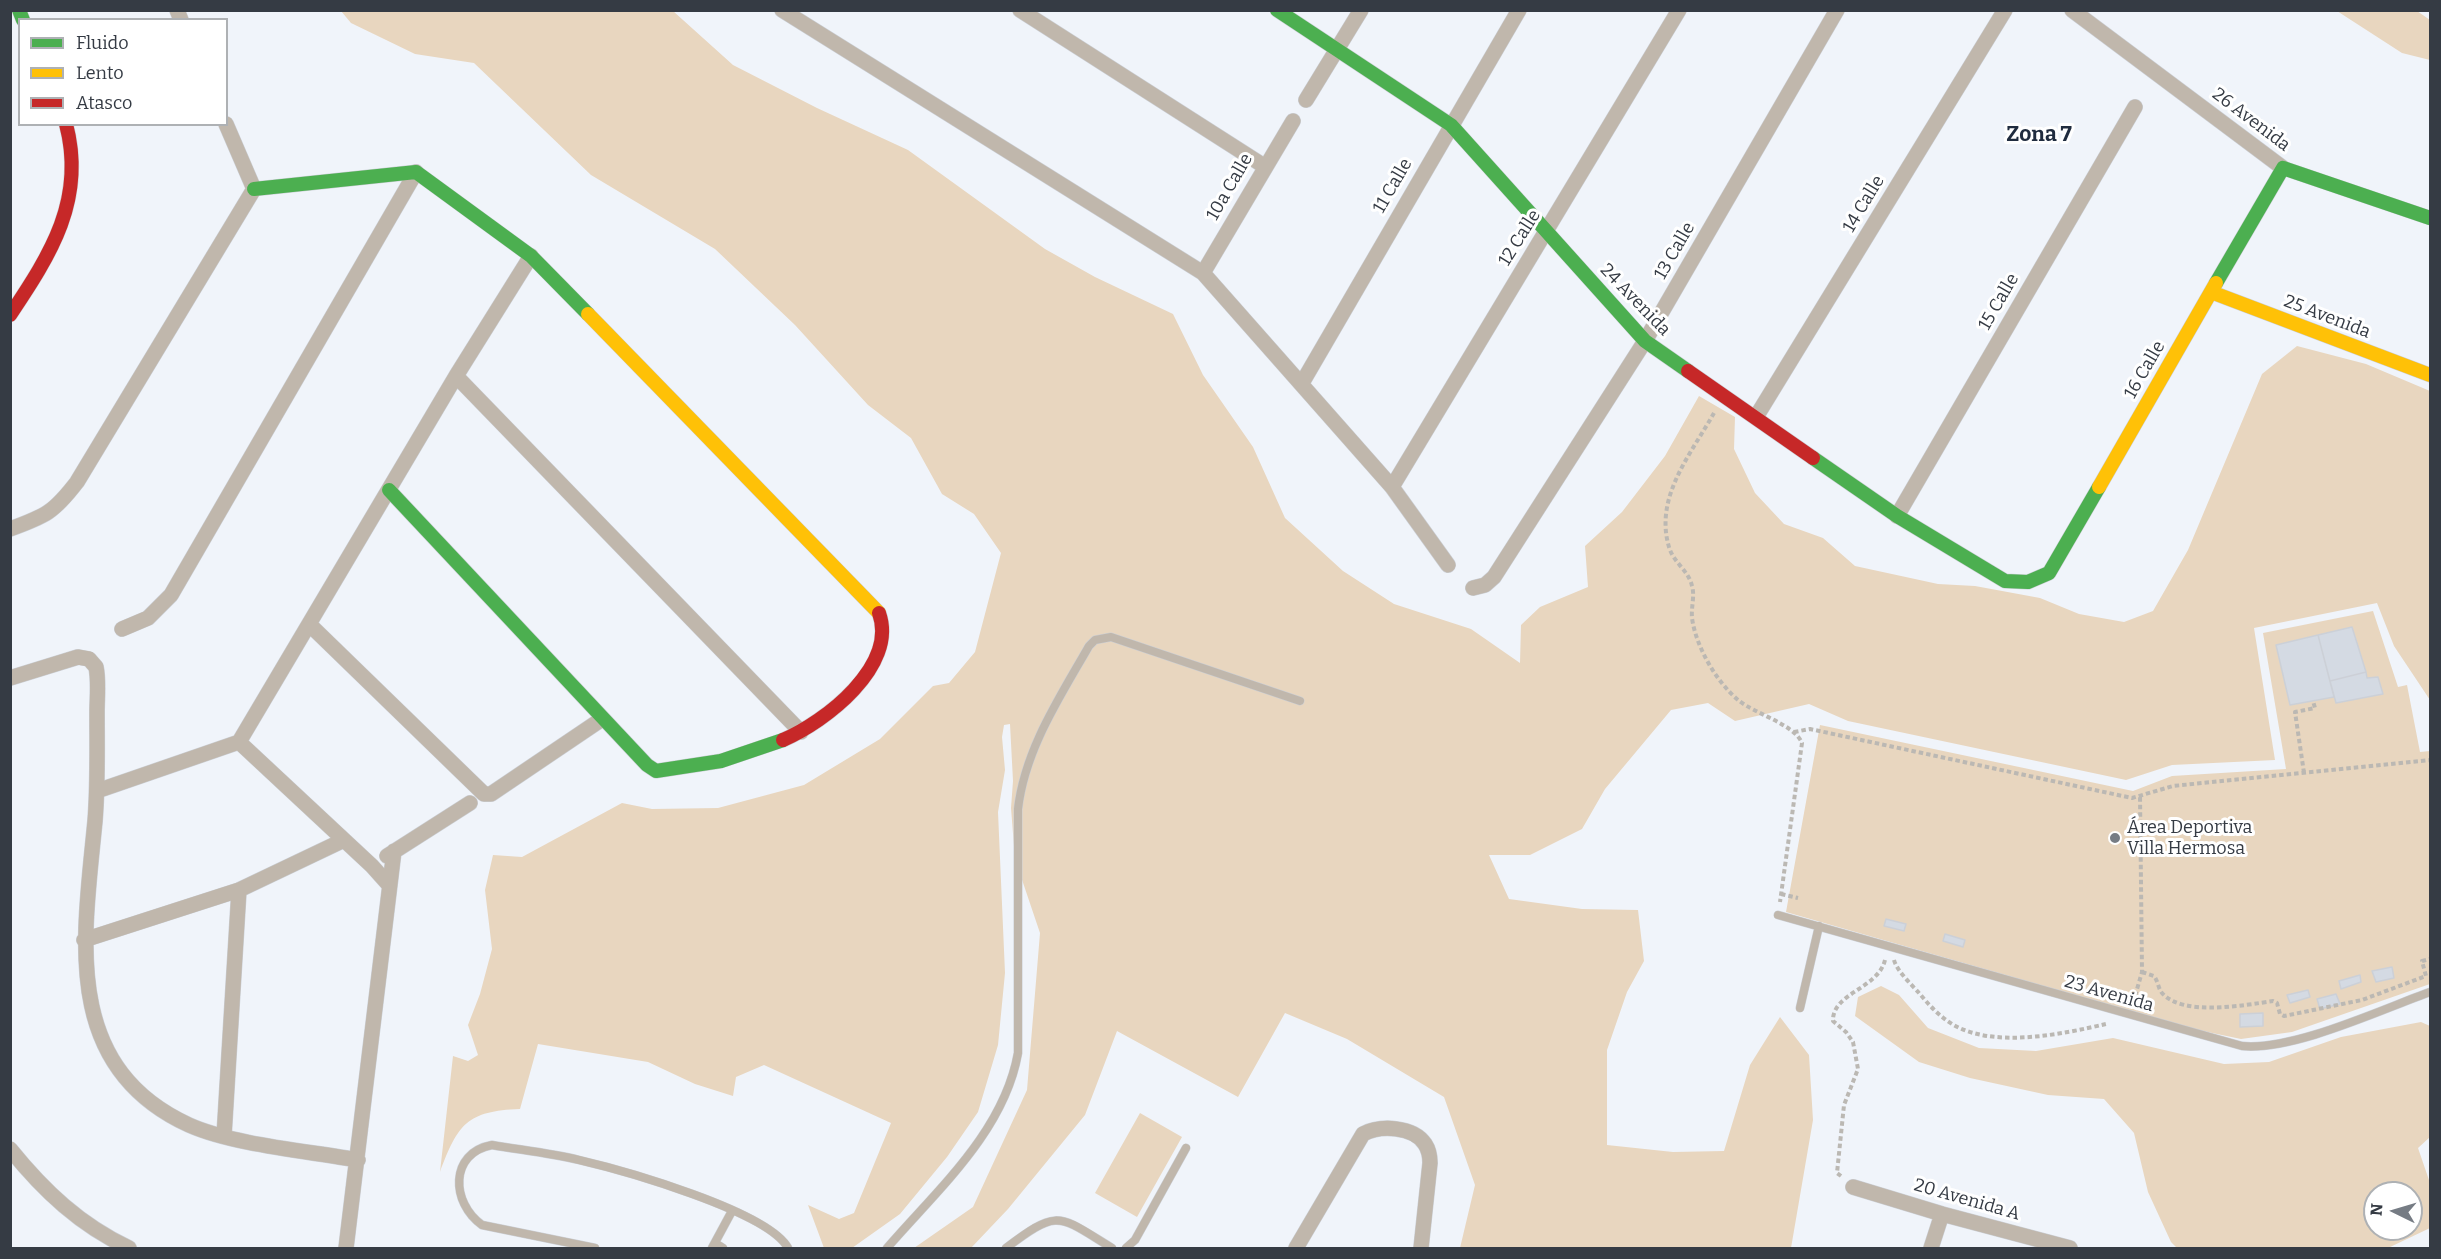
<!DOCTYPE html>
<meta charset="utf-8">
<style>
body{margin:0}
#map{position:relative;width:2441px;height:1259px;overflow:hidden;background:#f0f4fa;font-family:Bitter,serif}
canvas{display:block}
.frame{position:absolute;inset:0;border:12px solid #353b44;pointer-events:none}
.legend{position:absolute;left:18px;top:18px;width:210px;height:108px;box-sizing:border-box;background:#fff;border:2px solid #aeb1b4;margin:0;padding:8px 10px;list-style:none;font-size:18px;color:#353b44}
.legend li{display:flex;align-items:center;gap:12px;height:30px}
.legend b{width:30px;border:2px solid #aeb1b4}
.north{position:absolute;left:2363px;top:1181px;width:60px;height:60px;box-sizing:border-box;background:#fff;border:2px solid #aeb1b4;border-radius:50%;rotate:275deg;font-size:16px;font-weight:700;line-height:24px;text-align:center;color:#353b44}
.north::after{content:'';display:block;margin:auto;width:21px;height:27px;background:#767c84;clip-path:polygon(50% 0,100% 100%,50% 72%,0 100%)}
</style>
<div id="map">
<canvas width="2441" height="1259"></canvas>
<div class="frame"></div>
<ul class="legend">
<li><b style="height:8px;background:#4caf50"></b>Fluido</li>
<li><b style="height:8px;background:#ffc107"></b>Lento</li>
<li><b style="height:8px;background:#c62828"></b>Atasco</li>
</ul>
<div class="north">N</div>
</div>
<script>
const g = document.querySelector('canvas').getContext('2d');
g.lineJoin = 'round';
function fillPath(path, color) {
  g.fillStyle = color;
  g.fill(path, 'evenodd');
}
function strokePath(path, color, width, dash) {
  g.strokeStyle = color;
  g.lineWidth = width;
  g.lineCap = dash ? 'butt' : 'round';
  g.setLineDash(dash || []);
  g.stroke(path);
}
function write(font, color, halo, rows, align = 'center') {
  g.font = font + ' Bitter,serif';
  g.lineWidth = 6;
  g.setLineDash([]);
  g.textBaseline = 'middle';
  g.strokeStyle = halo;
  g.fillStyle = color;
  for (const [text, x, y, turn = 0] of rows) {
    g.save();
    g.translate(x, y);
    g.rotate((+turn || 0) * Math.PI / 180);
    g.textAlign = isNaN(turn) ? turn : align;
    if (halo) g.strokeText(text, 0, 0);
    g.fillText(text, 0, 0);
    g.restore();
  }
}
fillPath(new Path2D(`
 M341,11H673L733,65L817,108L908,150L1045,249L1095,277L1173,314L1203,375L1253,447L1285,518L1343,571L1394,604L1471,629L1520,663L1521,625L1540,607L1588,587L1585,546L1622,512L1665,456L1699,396L1735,417L1734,449L1755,493L1784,524L1823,538L1855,566L1938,584L1975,586L2040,598L2079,614L2124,622L2153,611L2188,550L2262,374L2297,346L2366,364L2430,391V700L2394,646L2377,603L2254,628L2275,760L2172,765L2126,780L1848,721L1809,704L1735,721L1708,703L1671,710L1605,789L1582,829L1530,855H1489L1509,899L1582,909L1638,910L1644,961L1627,992L1607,1050V1145L1673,1152L1724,1151L1750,1065L1780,1017L1809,1055L1813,1120L1791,1248H1460L1475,1185L1444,1097L1347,1039L1285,1013L1238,1097L1117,1031L1085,1115L1008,1209L971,1248H914L973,1207L1027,1090L1040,933L1015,859L1011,808L1013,781L1010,724L1004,725L1002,737L1005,770L998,812L1005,973L998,1045L978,1112L947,1157L900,1214L852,1248H824L808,1205L839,1219L854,1213L891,1123L764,1065L736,1077L733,1096L695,1084L648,1062L538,1044L520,1109C467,1111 458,1124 440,1172L453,1056L468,1061L478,1055L468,1025L480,994L492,949L485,890L493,855L522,857L622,803L652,809L718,808L804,785L880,739L933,686L949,683L975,652L1001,553L974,514L942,494L911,438L868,405L795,325L715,249L591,175L474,63L415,54L351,23Z
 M2337,11H2417L2430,20V60L2402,53Z
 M2373,611L2398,687L2407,685L2420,752L2430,751V984L2292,1032L2241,1039L2193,1029L1786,912L1820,725L2133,791L2172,776L2286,769L2263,633Z
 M1881,986L1899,995L1928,1028L1979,1048L2036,1051L2113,1038L2224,1064L2269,1062L2341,1037L2421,1022L2430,1026V1137L2418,1148L2430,1183V1228L2388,1248H2177L2171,1242L2148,1192L2134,1133L2104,1099L2048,1095L1970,1078L1919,1062L1855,1016L1858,997ZM2375,1193H2411V1229H2375Z
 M1140,1113L1182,1137L1137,1217L1095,1193Z`), '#e8d6bf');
const building = new Path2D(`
 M2352,627L2366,672L2330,681L2318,635Z
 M2318,635L2334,697L2290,705L2276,645Z
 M2366,672L2367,678L2378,677L2383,694L2336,703L2330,681Z
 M1886,919L1906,924L1904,931L1884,926Z
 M1945,934L1965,940L1963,947L1943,941Z
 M2392,967L2394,978L2376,982L2372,971Z
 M2360,975L2361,982L2341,989L2339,981Z
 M2308,990L2310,997L2290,1003L2287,995Z
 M2336,994L2340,1004L2320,1009L2317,999Z
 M2263,1013V1026L2240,1027V1014Z`);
fillPath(building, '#d4dae3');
strokePath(building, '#ccd0d7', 1.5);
const lane = new Path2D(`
 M1778,915L2242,1046C2293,1051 2380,1010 2430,992
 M1800,1008L1819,926
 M715,1243L723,1248
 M595,1248L482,1225C451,1203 449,1153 492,1145C521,1150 550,1153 579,1160C622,1170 768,1211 788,1248
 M712,1248L732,1211
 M887,1248C937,1190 1004,1132 1018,1053V809C1025,749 1060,697 1089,646L1095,640L1111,637L1300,701
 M1006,1248C1059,1208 1058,1215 1112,1248
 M1126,1248L1135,1240L1186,1148`);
const street = new Path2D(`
 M177,10L181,20
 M782,10L1203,273L1392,487L1448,565
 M1020,10L1264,166
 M2072,10L2283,168
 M1306,100L1361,10
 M1203,273L1293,121
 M456,376L801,732
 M1302,383L1519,10
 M1756,417L2005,10
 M1392,487L1679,10
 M1897,516L2135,107
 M10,529C46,516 54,512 77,482L254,189L226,124
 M1473,588L1485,585L1494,577L1645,341L1837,10
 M309,624L484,794H491L602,719
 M122,629L148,618L171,595L416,172
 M10,678L78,657L89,659L96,667C99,681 97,698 97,712C97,749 98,785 95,821C84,936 60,1066 189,1125C234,1145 308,1151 358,1160
 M239,742L372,866L389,885
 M97,791L239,742L456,376L531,256
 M387,856L470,803
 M84,940L239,890L344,840
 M224,1136L239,890
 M10,1149C44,1191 80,1225 129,1248
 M1853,1187L1942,1214L2070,1248
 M346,1248L394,851
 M1296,1248L1363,1134C1380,1125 1413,1126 1425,1144C1429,1150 1430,1157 1430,1163L1421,1248
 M1931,1248L1942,1214`);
const fast = new Path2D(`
 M19,10L23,20
 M1277,10L1451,125L1645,341L1688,371
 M254,189L416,172L531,256L588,314
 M2216,283L2283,168L2430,218
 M1813,458L1897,516L2005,581L2028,582L2049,573L2099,487
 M389,490L647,765L656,771L721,761L783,740`);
const slow = new Path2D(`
 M2211,292L2430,375
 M588,314L879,613
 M2099,487L2216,283`);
const jam = new Path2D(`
 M10,315C51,254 86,199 66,124
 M1688,371L1813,458
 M783,740C825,722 898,666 879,613`);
strokePath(lane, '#cbcfd5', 9);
strokePath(street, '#cbcfd5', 16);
strokePath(fast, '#cbcfd5', 15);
strokePath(slow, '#cbcfd5', 15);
strokePath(jam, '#cbcfd5', 15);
strokePath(new Path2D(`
 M1714,413C1691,454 1654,497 1669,547C1673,562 1689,571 1692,586C1695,596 1691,607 1692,618C1696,647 1716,681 1738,700C1755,714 1794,724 1802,743L1780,902
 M1794,732L1810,729L2132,798L2173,786L2430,760
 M2304,773L2295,712L2315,708L2313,701
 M1781,894L1798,898
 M1894,960C1897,971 1911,984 1919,993C1929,1005 1939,1016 1952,1024C1993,1049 2063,1034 2106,1024
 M2142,972L2154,976C2158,981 2158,988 2162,993C2183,1017 2245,1005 2273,1001L2277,1003L2280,1014L2284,1016L2362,1000L2426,976L2422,961L2430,959
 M2133,1003L2142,972L2140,795
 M1841,1176L1837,1173L1844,1105L1858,1069L1853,1042L1846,1032L1833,1021C1832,993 1878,989 1885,960`), '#bbb8b3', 4, [4.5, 3]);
strokePath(lane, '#c0b7ac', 8);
strokePath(street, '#c0b7ac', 15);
strokePath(fast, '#4caf50', 14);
strokePath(slow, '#ffc107', 14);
strokePath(jam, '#c62828', 14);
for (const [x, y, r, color] of [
 [2115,838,6,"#767c84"]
]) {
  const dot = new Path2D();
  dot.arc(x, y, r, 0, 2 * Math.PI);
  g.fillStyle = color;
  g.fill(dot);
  strokePath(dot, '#fff', 2);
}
write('18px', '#353b44', '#fff', [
 ["26 Avenida",2251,120,37],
 ["11 Calle",1393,186,-60],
 ["10a Calle",1230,187,-60],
 ["14 Calle",1864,204,-59],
 ["12 Calle",1520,238,-58],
 ["13 Calle",1675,251,-60],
 ["24 Avenida",1635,300,46],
 ["15 Calle",1999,302,-60],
 ["25 Avenida",2327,317,21],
 ["16 Calle",2145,370,-60],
 ["23 Avenida",2109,994,16],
 ["20 Avenida A",1967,1200,16]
]);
write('18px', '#353b44', '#fff', [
 ["Área Deportiva",2127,828],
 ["Villa Hermosa",2127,849]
], 'left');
write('bold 21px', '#202c3f', '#fff', [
 ["Zona 7",2039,135]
]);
</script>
